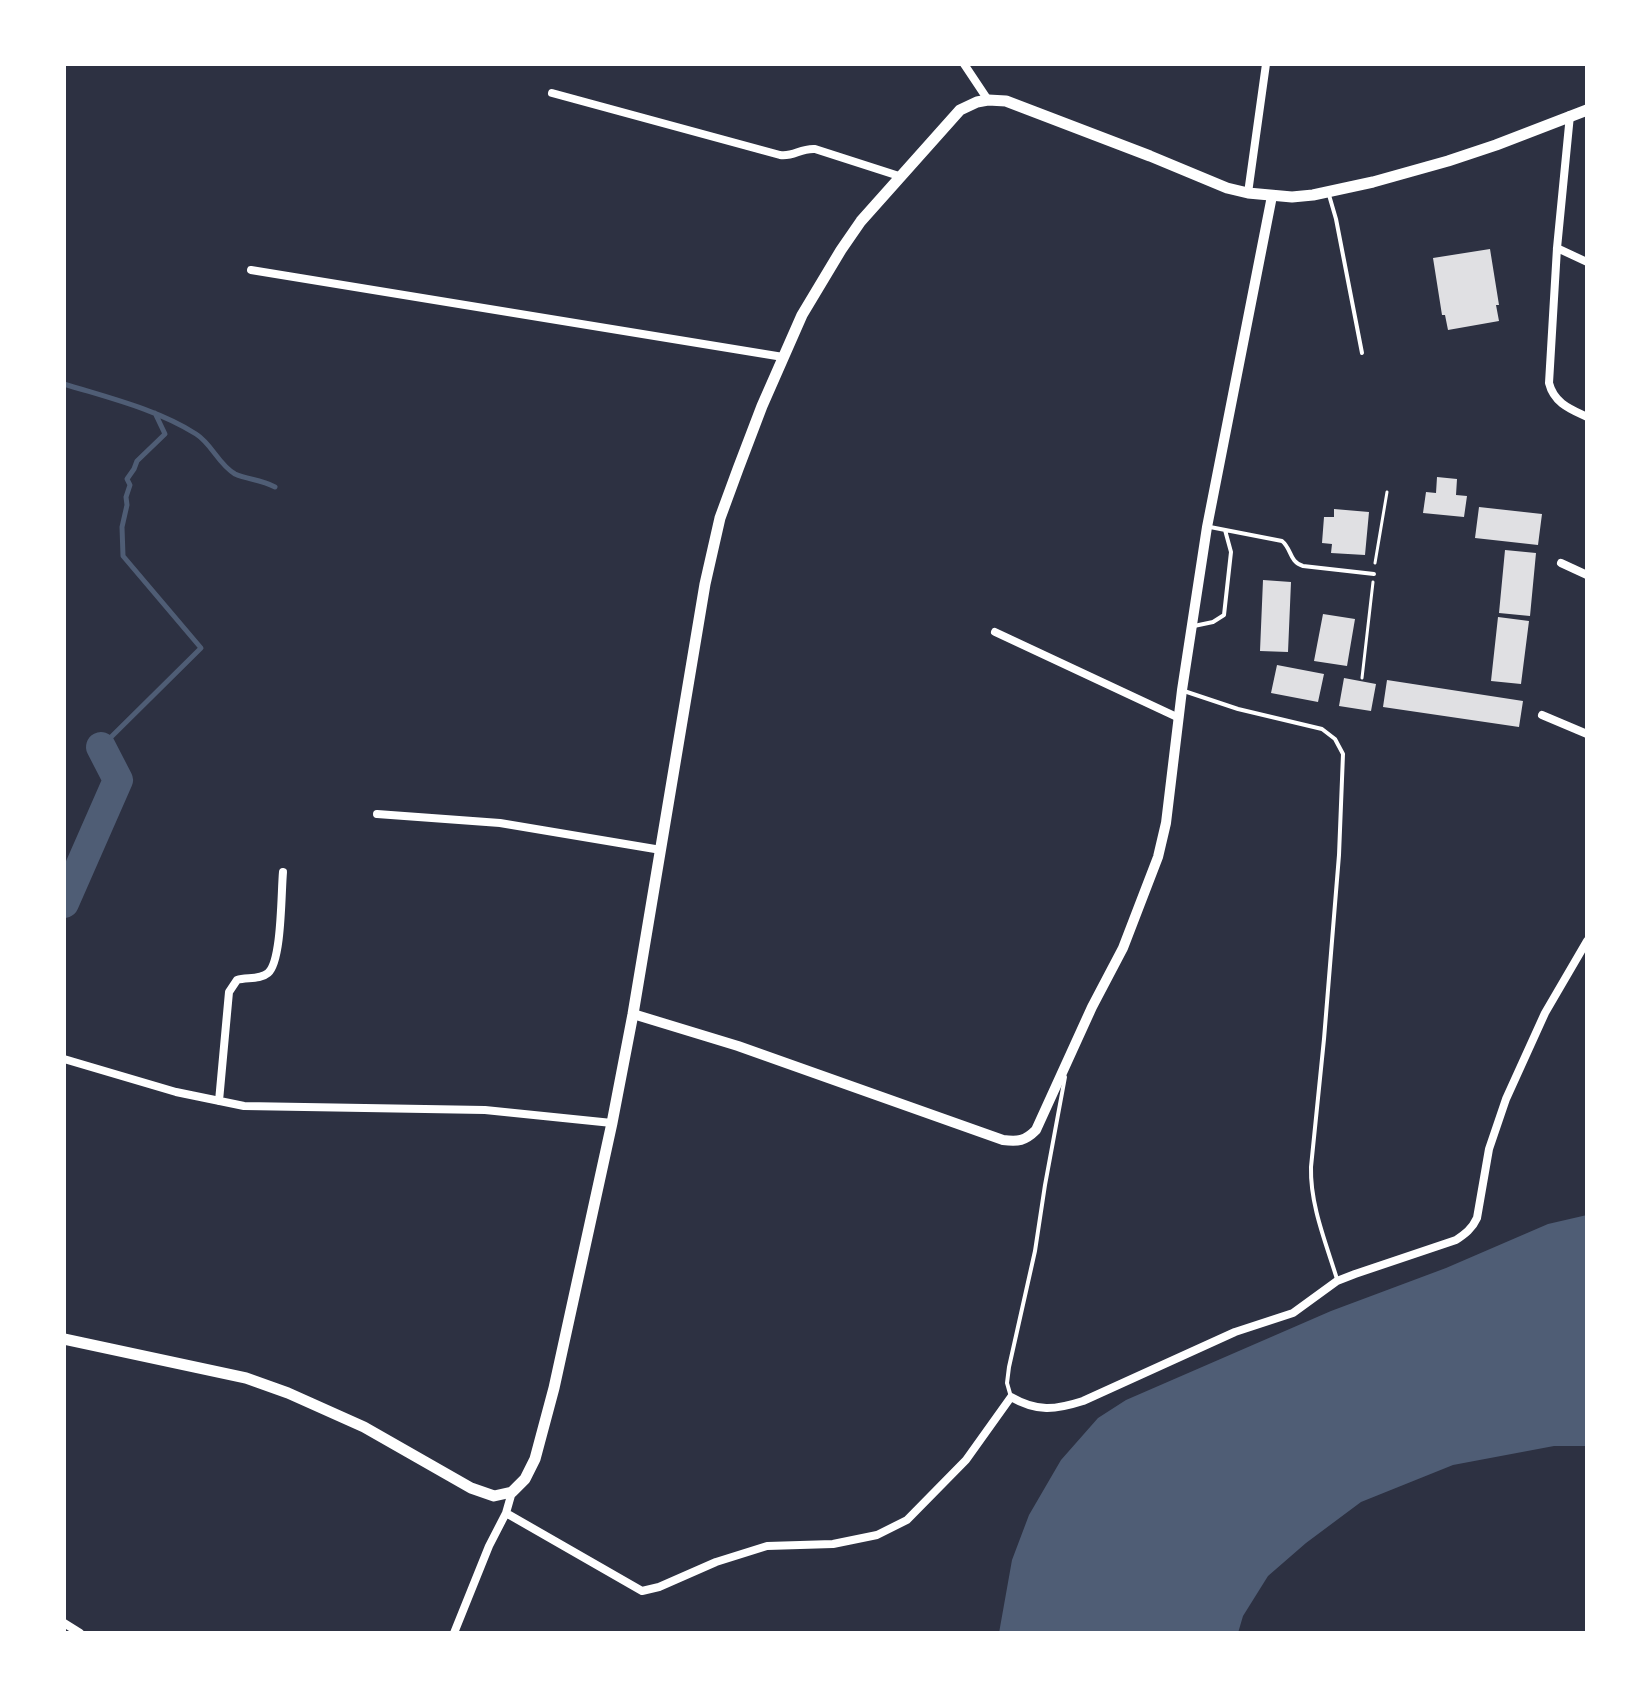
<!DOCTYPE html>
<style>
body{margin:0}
#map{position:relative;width:1651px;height:1697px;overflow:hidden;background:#2d3142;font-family:Figtree,sans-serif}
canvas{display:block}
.frame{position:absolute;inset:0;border:66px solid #fff;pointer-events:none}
</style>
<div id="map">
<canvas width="1651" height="1697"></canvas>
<div class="frame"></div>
</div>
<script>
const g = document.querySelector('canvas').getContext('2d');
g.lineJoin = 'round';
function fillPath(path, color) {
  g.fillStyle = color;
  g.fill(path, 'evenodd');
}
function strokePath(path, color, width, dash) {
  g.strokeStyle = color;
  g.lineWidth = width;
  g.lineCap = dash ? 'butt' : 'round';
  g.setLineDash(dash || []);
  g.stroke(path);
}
fillPath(new Path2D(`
 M1587,1215V1446H1554L1453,1465L1361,1502L1306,1543L1268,1576L1243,1616L1238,1633H999L1012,1560L1029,1515L1061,1460L1098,1418L1126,1400L1331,1311L1446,1268L1548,1224Z`), '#4f5d75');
strokePath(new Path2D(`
 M64,384C109,398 156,409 196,434C212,444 218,464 235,474C248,480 260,479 275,487
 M101,747L201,648L123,556L122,527L127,505L126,497L130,485L127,479L134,469L137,461L165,434L155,413`), '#4f5d75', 5);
strokePath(new Path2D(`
 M64,903L118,780L101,747`), '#4f5d75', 30);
fillPath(new Path2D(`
 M1490,249L1499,305H1496L1499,321L1448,330L1445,315H1442L1433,258Z
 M1437,477L1457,479L1456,495L1467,496L1464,517L1423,513L1426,492L1436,493Z
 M1479,507L1542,514L1538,545L1475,538Z
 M1334,509L1369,512L1365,555L1331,553L1332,544L1322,543L1324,517H1334Z
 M1505,550L1536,553L1530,616L1499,613Z
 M1263,580L1291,582L1288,652L1260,651Z
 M1323,614L1355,619L1347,666L1314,661Z
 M1498,617L1529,621L1521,684L1491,681Z
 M1277,665L1324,674L1318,702L1271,693Z
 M1344,678L1376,684L1371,711L1339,706Z
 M1387,680L1523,701L1519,727L1383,707Z`), '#e0e0e3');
strokePath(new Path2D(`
 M1375,563L1387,492
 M1362,678L1373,582`), '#fff', 3);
strokePath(new Path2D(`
 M1329,195L1336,219L1362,353
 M1210,527L1282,541C1292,549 1289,562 1303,566L1374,574
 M1194,626L1213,622L1224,615L1231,552L1225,530
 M1184,691L1238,709L1322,729L1335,739L1343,754L1339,855L1324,1039L1311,1167C1310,1205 1326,1243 1337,1279
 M1011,1397L1007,1383L1009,1367L1035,1251L1045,1185L1065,1077`), '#fff', 4);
strokePath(new Path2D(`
 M964,64L988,100
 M552,93L780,155C794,157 800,148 815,149L899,176
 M1570,115L1557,248L1549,383C1554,403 1570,409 1587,417
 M1248,193L1266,64
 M1557,248L1587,262
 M251,270L783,357
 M1561,563L1587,575
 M995,632L1179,718
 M1542,715L1587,734
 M377,814L500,823L661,850
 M64,1059L176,1092L244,1106L485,1110L612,1123
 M219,1101L229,992L237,980C246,977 260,980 268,973C282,961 281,893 283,872
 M506,1513L642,1591L659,1587L716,1562L767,1546L833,1544L877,1535L907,1520L966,1460L1011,1397C1037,1412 1055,1410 1083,1401L1235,1332L1293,1313L1337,1281L1355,1274L1456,1240C1465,1234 1472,1229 1477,1218L1489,1149L1506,1099L1545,1013L1587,941
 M64,1623L80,1633
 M454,1633L489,1546L506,1513L512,1492`), '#fff', 8);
strokePath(new Path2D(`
 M633,1014L738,1046L1003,1140C1018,1142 1025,1141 1036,1130L1092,1007L1123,948L1158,857L1166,823L1182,690L1207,527L1272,196`), '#fff', 10);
strokePath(new Path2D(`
 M64,1339L246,1378L288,1393L364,1427L471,1488L494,1496L512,1492L525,1479L535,1459L554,1388L612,1123L633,1014L705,584L720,518L738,469L762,406L802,315L841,250L861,221L960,110L977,102L988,100L1006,101L1150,156L1227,188L1248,193L1292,197L1313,195L1373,182L1448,161L1496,145L1587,110`), '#fff', 11);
</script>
